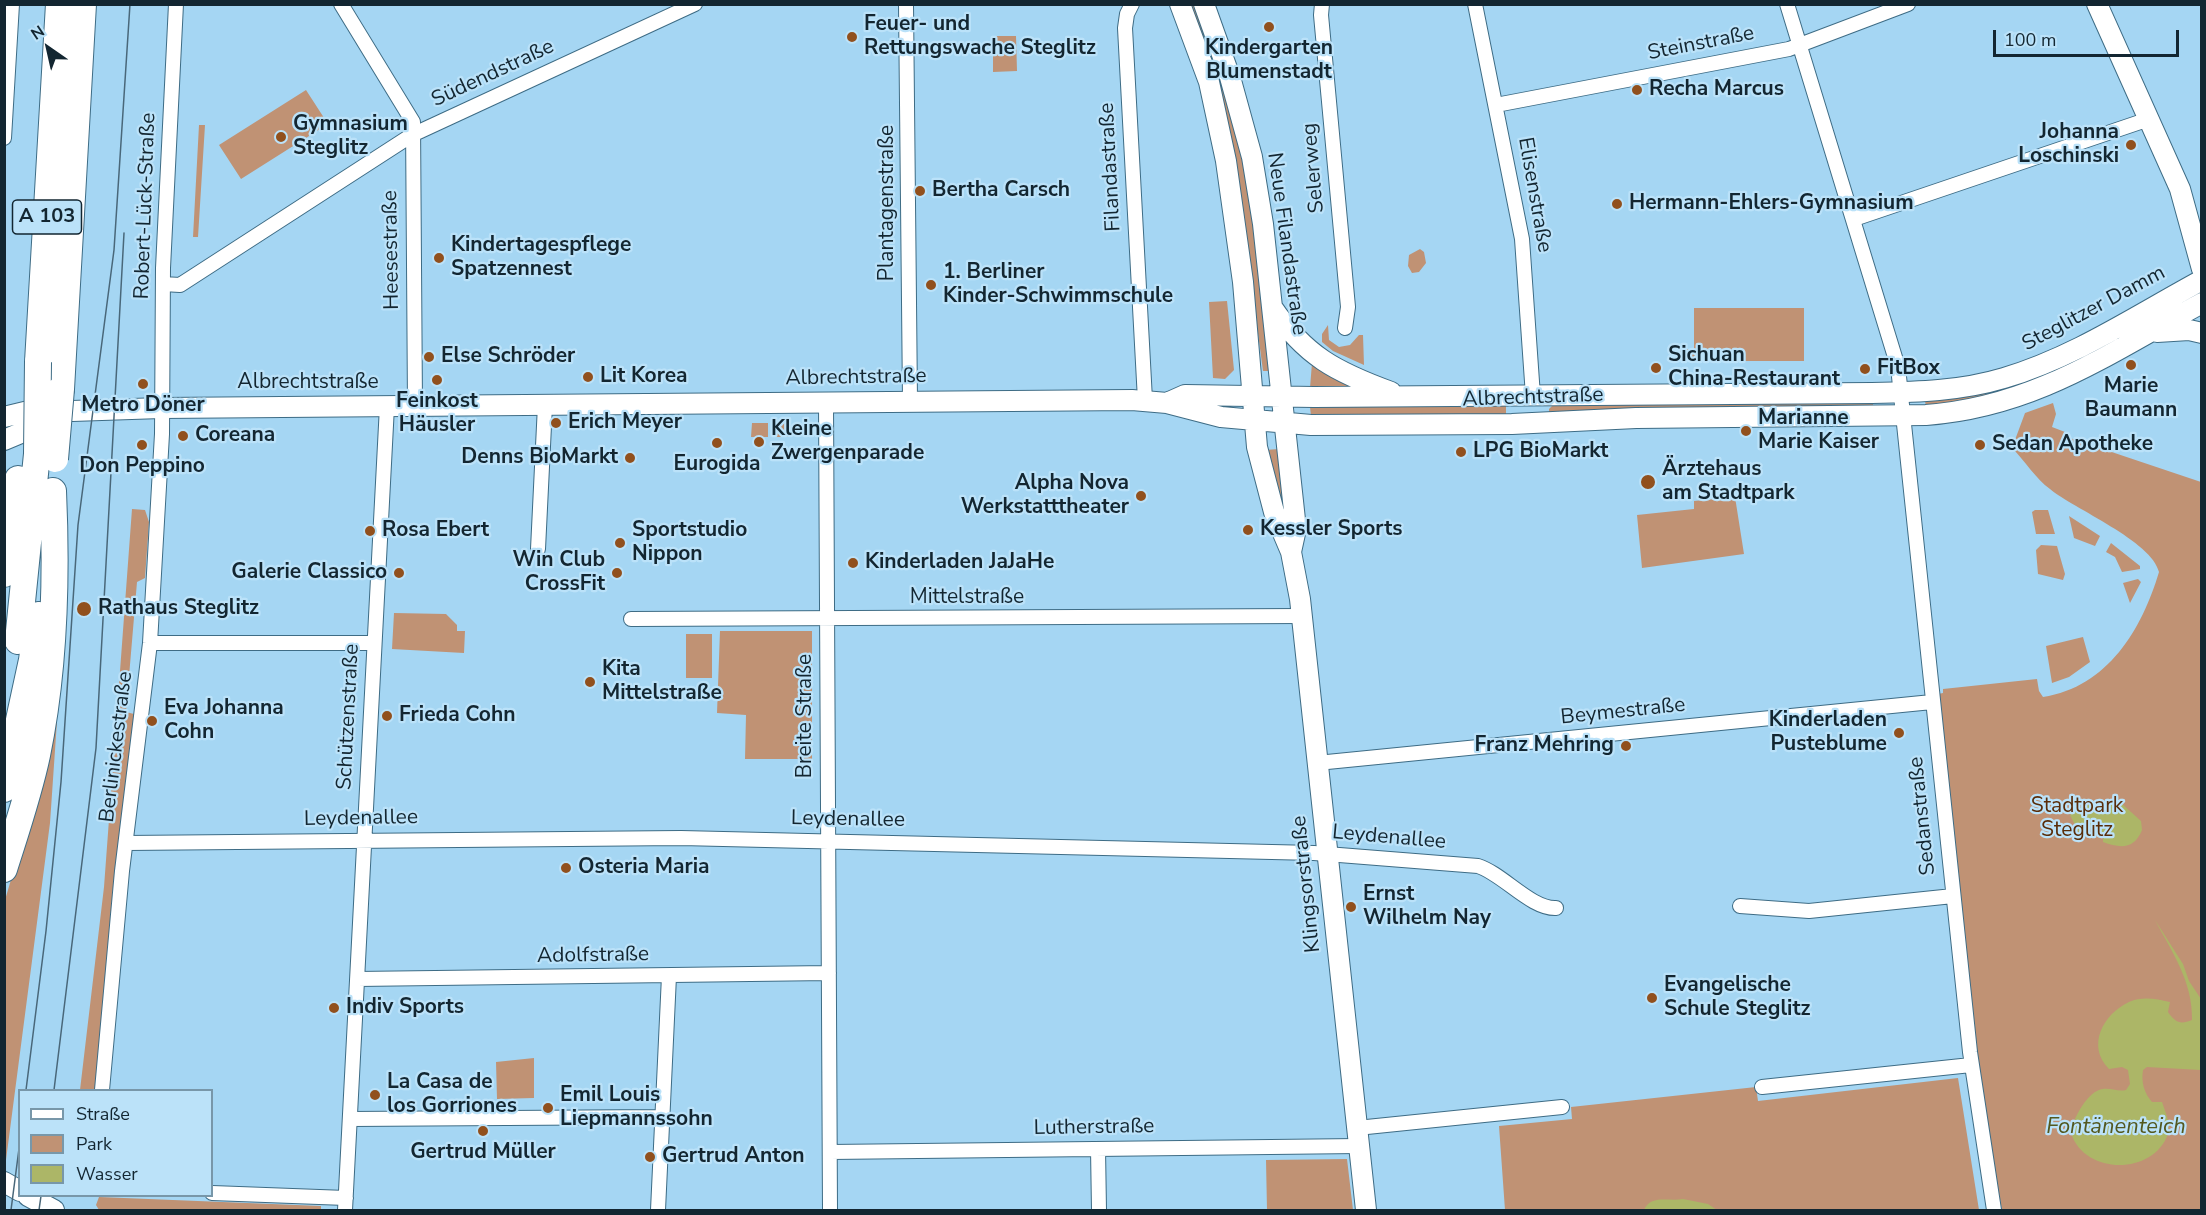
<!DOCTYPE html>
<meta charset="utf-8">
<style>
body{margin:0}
#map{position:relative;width:2206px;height:1215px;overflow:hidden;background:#a5d6f3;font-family:"Nunito Sans",sans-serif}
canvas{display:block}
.frame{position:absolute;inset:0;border:6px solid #132631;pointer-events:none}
.legend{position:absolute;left:18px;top:1089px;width:195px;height:108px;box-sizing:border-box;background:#bbe2f9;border:2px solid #7897a9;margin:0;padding:8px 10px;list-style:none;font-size:18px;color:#132631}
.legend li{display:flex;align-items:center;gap:12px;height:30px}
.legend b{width:30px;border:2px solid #7897a9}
.north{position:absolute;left:18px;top:18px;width:60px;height:60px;-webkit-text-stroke:4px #bbe2f9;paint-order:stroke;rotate:326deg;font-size:16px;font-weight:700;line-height:24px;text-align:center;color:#132631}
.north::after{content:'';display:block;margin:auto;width:21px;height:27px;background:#132631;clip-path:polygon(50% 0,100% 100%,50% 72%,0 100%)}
.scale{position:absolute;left:1993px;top:30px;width:186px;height:27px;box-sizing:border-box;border:3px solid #132631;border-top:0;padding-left:8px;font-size:18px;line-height:21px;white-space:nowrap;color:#132631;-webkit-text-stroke:4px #bbe2f9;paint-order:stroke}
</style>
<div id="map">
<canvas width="2206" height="1215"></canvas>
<div class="frame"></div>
<ul class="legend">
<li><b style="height:8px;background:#fff"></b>Straße</li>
<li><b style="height:16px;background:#c09274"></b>Park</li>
<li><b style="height:16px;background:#acb667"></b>Wasser</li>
</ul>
<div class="north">N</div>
<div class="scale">100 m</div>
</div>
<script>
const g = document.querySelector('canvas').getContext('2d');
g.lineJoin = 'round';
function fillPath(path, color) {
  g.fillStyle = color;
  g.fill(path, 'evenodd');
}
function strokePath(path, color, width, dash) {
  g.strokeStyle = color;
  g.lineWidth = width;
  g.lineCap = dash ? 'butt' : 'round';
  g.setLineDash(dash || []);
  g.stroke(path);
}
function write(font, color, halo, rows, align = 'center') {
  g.font = font + ' "Nunito Sans",sans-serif';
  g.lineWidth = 4.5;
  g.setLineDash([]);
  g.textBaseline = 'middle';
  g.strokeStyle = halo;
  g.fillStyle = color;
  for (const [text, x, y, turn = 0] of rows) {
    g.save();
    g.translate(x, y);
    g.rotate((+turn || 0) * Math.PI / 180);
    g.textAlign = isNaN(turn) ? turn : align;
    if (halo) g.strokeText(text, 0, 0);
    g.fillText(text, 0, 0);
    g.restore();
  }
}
fillPath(new Path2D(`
 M1186,5H1195L1232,110L1249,191L1270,371H1263L1250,273Z
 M993,36H1016L1017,71L993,72Z
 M306,90L328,124L241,179L219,145Z
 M199,125H205L198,237H193Z
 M1420,249L1424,252L1426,263L1419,272L1412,273L1408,266L1409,255Z
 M1227,301L1234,370L1225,379L1213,378L1209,302Z
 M2172,305L2174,309L2089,357L2005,392L1926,407L1925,401C2018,396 2093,350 2172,305Z
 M1694,308H1804V361H1679V349H1694Z
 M1328,325L1329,340L1339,347L1350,345L1359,335H1363L1364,365L1333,351L1322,342V334Z
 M1312,363L1352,387L1310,388Z
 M1873,402V407L1549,412V409L1553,405Z
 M2053,403L2056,414L2052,427L2065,432L2064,436L2201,482V1210H2002L1983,1110L1938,694L1943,693V689L2037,679L2039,691L2043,697C2108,687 2142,629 2159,572C2152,541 2074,509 2050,489C2036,479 2025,461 2012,448L2025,413Z
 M1506,405V414L1311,416L1310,407Z
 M788,422V437H771V423Z
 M752,423H768V437H751Z
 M1279,449L1284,515L1265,450Z
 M1735,497L1744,554L1642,568L1637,515L1694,509V501Z
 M132,509L145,510L149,522L145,578L137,582L126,712L134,714L113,888L95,1090H80L104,887Z
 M2035,510H2048L2055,534H2036L2032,512Z
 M2069,516L2100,536L2095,546L2074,538Z
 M2111,543L2140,566V569L2122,572L2115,557L2106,552Z
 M2041,545L2057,546L2065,574L2063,580L2038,574L2036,550Z
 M2138,579L2141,582L2130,603L2123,583Z
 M394,613L446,614L457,625V631H465L464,653L392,649Z
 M720,631H812V759H745L746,715L717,713Z
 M686,634H712V678H686Z
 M2083,637L2090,662L2069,677L2052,683L2046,646Z
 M48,719L57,721L50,823L6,1160L5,900L28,822Z
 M534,1058V1098L497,1099L496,1062Z
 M1958,1078L1979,1210H1505L1499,1126L1572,1119L1571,1107L1756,1087L1758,1101Z
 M1347,1159L1353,1210H1267L1266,1160Z
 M99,1197L321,1206V1210H99L96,1205Z`), '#c09274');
fillPath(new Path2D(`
 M2102,801L2121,803L2141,821L2142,830C2134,850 2120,848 2103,842V833C2094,828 2088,827 2079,833L2070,815L2077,808Z
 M2155,920L2183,964L2189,981L2201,999V1070L2147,1067L2143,1070C2141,1082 2144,1093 2152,1102H2162C2165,1111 2171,1124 2168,1134C2153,1176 2084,1175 2071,1133C2072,1120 2088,1090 2103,1089C2111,1088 2118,1092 2126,1090L2130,1084L2128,1070L2122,1067L2109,1069C2086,1046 2103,1014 2129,1002C2143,996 2156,999 2170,1002L2168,1012C2175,1022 2180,1025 2192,1020C2193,982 2172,952 2155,920Z
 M1683,1199L1708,1204L1717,1210H1644C1651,1194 1669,1202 1683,1199Z`), '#acb667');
const street = new Path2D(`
 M341,4L413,122L415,406
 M906,4L910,401
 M1132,4L1127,14L1125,28L1145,400
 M1322,4L1321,15L1348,307L1345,328
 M1475,4L1522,239L1533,396
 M1787,4L1898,367L1970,1052L1994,1210
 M1496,105L1789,49L1908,4
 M4,138L12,4
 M1854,219L2149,119
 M163,284L180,285L412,135L695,4
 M826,402L830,1210
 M538,549L545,405
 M631,619L1302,616
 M150,643H374
 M1317,763L1932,702
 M126,843L681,838L1314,853L1478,866C1503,874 1531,909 1556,908
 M1740,906L1809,911L1953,896
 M357,979L829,973
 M1762,1087L1971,1065
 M102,1090L122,871L150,643L162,434L163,268L176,4
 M350,1119L662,1117
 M1357,1128L1562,1107
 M1098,1149L1099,1210
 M830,1152L1359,1146
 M212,1193L346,1198
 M345,1210L387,406
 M658,1210L669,976`);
const secondary = new Path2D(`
 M1180,4L1209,82L1226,161L1243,282L1257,447L1274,512L1291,552L1300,599L1366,1210
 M1204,4L1230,77L1252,157L1263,224L1296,529L1291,552
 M2097,4L2180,189L2202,269
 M1272,307C1305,356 1336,372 1391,392
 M2157,332L2189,330L2202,333
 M1167,403L1185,395L1314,397L1872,393C1917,392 1961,391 2004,378C2075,357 2137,315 2202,280
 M4,417L37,409L72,411L161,408L1132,400L1167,403L1221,417L1311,425L1512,424L1636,418L1926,415C2035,407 2109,353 2202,303
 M4,440L47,422
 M4,1182L20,1191
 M28,1196L54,1210`);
const highway = new Path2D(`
 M38,362L59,4
 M61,389L83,4
 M4,574L18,479
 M18,641L37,454
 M4,789L32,660L38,615
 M4,869C16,831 29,793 37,755C55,668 57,579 53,491`);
strokePath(street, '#3e6c85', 16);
strokePath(secondary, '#3e6c85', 22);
strokePath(highway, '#3e6c85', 28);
strokePath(street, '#fff', 14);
strokePath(secondary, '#fff', 20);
strokePath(highway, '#fff', 26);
strokePath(new Path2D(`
 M26,1090L46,931L61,782L78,525L114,250L130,4
 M54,1090L96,748L124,233
 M11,1210L20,1141
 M39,1210L41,1196`), '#496779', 1.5);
const highwayBridge = new Path2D(`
 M37,454L38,362
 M55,459L61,389`);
strokePath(highwayBridge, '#3e6c85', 28, []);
strokePath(highwayBridge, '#fff', 26);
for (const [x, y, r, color] of [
 [1269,27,6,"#91501d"],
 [852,37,6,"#91501d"],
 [1637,90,6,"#91501d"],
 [281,137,6,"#91501d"],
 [2131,145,6,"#91501d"],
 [920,191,6,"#91501d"],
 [1617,204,6,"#91501d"],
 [439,258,6,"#91501d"],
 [931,285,6,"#91501d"],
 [429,357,6,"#91501d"],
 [2131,365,6,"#91501d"],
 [1656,368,6,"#91501d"],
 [1865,369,6,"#91501d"],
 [588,377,6,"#91501d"],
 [437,380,6,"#91501d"],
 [143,384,6,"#91501d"],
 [556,423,6,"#91501d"],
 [1746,431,6,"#91501d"],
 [183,436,6,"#91501d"],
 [759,442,6,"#91501d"],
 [717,443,6,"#91501d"],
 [142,445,6,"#91501d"],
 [1980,445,6,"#91501d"],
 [1461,452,6,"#91501d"],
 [630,458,6,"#91501d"],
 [1648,482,8,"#91501d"],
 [1141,496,6,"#91501d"],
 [1248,530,6,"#91501d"],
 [370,531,6,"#91501d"],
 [620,543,6,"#91501d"],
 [853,563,6,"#91501d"],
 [399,573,6,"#91501d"],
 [617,573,6,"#91501d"],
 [84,609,8,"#91501d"],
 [590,682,6,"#91501d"],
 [387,716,6,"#91501d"],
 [152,721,6,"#91501d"],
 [1899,733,6,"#91501d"],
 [1626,746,6,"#91501d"],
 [566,868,6,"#91501d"],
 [1351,907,6,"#91501d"],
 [1652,998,6,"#91501d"],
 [334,1008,6,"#91501d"],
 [375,1095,6,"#91501d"],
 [548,1108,6,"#91501d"],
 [483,1131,6,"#91501d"],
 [650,1157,6,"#91501d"]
]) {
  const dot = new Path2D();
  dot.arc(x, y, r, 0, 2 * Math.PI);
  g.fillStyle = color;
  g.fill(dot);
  strokePath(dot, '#bbe2f9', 2);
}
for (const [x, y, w] of [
 [47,217,69]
]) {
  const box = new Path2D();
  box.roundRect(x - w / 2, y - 17, w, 34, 4.5);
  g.fillStyle = '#bbe2f9';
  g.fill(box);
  strokePath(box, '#132631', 1.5);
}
write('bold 20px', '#132631', null, [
 ["A 103",47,217]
]);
write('bold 21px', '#132631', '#bbe2f9', [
 ["Feuer- und",864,25],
 ["Rettungswache Steglitz",864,49],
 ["Kindergarten",1269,49,"center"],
 ["Blumenstadt",1269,73,"center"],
 ["Recha Marcus",1649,90],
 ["Gymnasium",293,125],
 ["Steglitz",293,149],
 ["Johanna",2119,133,"right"],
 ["Loschinski",2119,157,"right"],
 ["Bertha Carsch",932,191],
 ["Hermann-Ehlers-Gymnasium",1629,204],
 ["Kindertagespflege",451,246],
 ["Spatzennest",451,270],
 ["1. Berliner",943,273],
 ["Kinder-Schwimmschule",943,297],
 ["Sichuan",1668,356],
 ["China-Restaurant",1668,380],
 ["Else Schröder",441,357],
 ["FitBox",1877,369],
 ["Lit Korea",600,377],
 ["Marie",2131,387,"center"],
 ["Baumann",2131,411,"center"],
 ["Feinkost",437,402,"center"],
 ["Häusler",437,426,"center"],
 ["Metro Döner",143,406,"center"],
 ["Marianne",1758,419],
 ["Marie Kaiser",1758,443],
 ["Erich Meyer",568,423],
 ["Kleine",771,430],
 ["Zwergenparade",771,454],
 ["Coreana",195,436],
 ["Sedan Apotheke",1992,445],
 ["LPG BioMarkt",1473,452],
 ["Denns BioMarkt",618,458,"right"],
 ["Eurogida",717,465,"center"],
 ["Don Peppino",142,467,"center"],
 ["Ärztehaus",1662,470],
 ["am Stadtpark",1662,494],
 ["Alpha Nova",1129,484,"right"],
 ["Werkstatttheater",1129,508,"right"],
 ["Kessler Sports",1260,530],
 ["Rosa Ebert",382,531],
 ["Sportstudio",632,531],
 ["Nippon",632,555],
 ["Win Club",605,561,"right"],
 ["CrossFit",605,585,"right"],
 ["Kinderladen JaJaHe",865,563],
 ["Galerie Classico",387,573,"right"],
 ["Rathaus Steglitz",98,609],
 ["Kita",602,670],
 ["Mittelstraße",602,694],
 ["Eva Johanna",164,709],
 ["Cohn",164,733],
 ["Frieda Cohn",399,716],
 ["Kinderladen",1887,721,"right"],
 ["Pusteblume",1887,745,"right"],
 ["Franz Mehring",1614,746,"right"],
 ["Osteria Maria",578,868],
 ["Ernst",1363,895],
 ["Wilhelm Nay",1363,919],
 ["Evangelische",1664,986],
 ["Schule Steglitz",1664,1010],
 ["Indiv Sports",346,1008],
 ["La Casa de",387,1083],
 ["los Gorriones",387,1107],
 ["Emil Louis",560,1096],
 ["Liepmannssohn",560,1120],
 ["Gertrud Müller",483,1153,"center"],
 ["Gertrud Anton",662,1157]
], 'left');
write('21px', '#132631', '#bbe2f9', [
 ["Steinstraße",1701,44,-11],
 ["Südendstraße",493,74,-25],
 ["Filandastraße",1111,167,-93],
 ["Selerweg",1314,168,-95],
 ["Elisenstraße",1534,195,80],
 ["Plantagenstraße",888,203,-90],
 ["Robert-Lück-Straße",146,206,-88],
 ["Neue Filandastraße",1286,244,82],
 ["Heesestraße",392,250,-91],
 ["Steglitzer Damm",2094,309,-28],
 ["Albrechtstraße",856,378,-1],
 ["Albrechtstraße",308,383],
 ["Albrechtstraße",1533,398,-2],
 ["Mittelstraße",967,598],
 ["Beymestraße",1623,712,-6],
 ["Breite Straße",806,716,-90],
 ["Schützenstraße",349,717,-87],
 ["Berlinickestraße",117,747,-83],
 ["Sedanstraße",1923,816,-96],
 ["Leydenallee",361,819,-1],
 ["Leydenallee",848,820,1],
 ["Leydenallee",1389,838,5],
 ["Klingsorstraße",1307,884,-96],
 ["Adolfstraße",593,956,-1],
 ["Lutherstraße",1094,1128,-1]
]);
write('21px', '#592c08', '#bbe2f9', [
 ["Stadtpark",2077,807],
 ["Steglitz",2077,831]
]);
write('italic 22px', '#53581f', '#bbe2f9', [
 ["Fontänenteich",2116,1128]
]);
</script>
